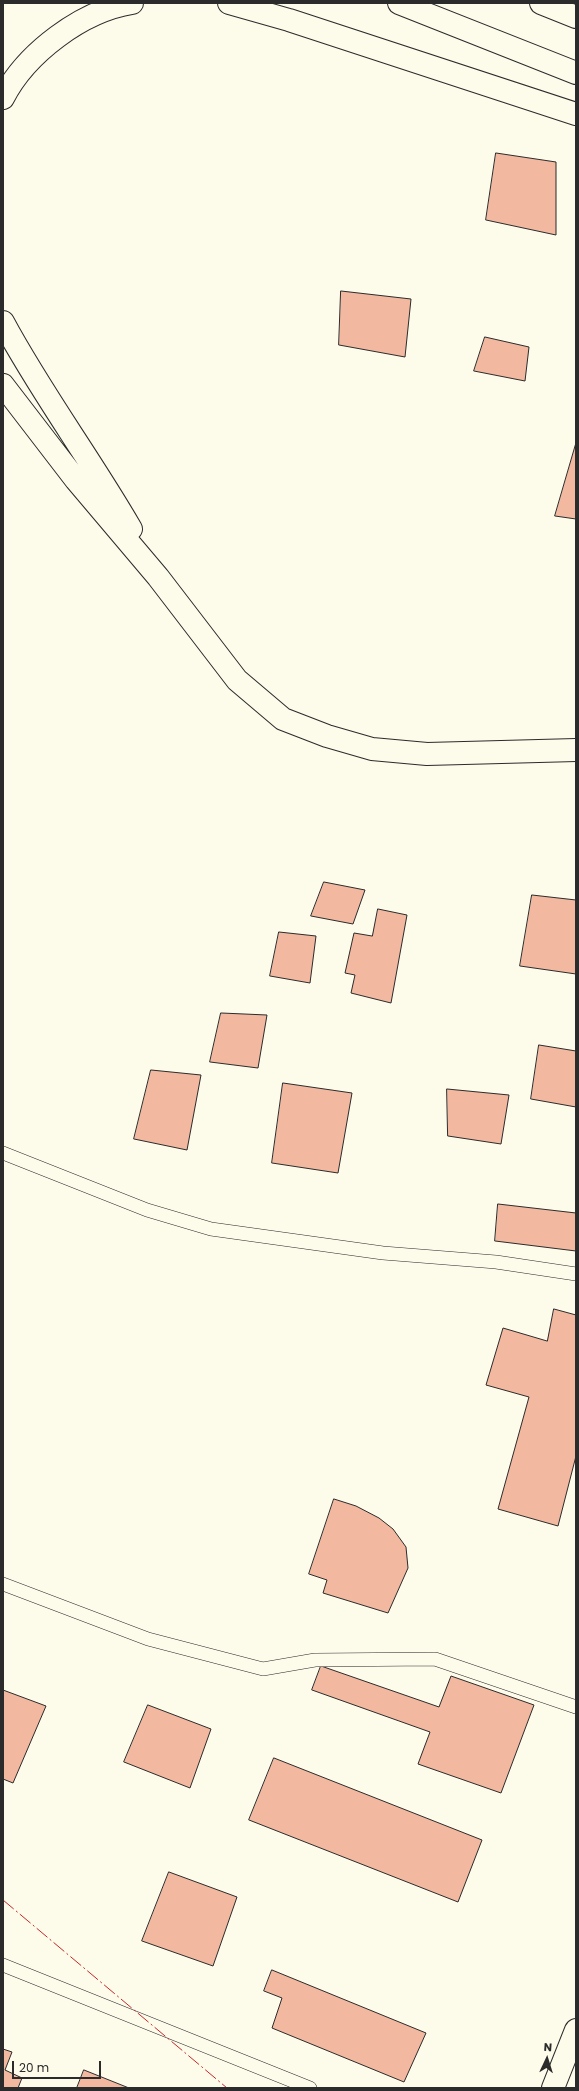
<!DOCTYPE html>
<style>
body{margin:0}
#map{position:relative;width:579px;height:2091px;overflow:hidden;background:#fdfbea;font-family:Poppins,sans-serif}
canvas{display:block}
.frame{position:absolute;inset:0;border:4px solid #2b2b2b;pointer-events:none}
.north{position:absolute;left:527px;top:2039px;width:40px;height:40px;-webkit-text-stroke:3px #fdfbea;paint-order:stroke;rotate:4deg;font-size:11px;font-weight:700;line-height:16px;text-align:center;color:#2b2b2b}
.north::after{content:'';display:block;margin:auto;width:14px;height:18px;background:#2b2b2b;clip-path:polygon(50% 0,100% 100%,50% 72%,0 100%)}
.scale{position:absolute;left:12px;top:2061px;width:89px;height:18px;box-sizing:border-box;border:2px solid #2b2b2b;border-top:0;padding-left:5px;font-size:12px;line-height:14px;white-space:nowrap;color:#2b2b2b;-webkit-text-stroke:3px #fdfbea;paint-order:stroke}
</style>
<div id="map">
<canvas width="579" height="2091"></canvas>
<div class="frame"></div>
<div class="north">N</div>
<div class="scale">20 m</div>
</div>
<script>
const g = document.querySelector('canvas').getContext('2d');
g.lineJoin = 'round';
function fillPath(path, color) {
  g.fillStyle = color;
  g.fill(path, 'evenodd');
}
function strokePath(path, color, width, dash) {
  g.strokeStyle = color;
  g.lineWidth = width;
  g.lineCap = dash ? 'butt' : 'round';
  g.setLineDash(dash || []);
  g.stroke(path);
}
const building = new Path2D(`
 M496,153L556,162V235L486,220Z
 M341,291L411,299L405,357L339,345Z
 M485,337L529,347L525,381L474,371Z
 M576,443V519L555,516Z
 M324,882L365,890L353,924L311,916Z
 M532,895L576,900V974L520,966Z
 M378,909L407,915L391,1003L351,993L355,975L345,973L354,933L372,936Z
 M279,932L316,936L310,983L270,976Z
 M221,1013L267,1015L258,1068L210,1062Z
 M539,1045L576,1051V1107L531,1099Z
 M151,1070L201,1075L187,1150L134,1139Z
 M283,1083L352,1093L338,1173L272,1163Z
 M447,1089L509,1095L501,1144L448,1136Z
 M498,1204L576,1213V1251L495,1241Z
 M554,1309L576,1315V1456L558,1526L498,1509L529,1397L486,1385L503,1328L547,1341Z
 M334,1499L356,1506L379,1518L393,1529L406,1547L408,1568L388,1613L323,1593L327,1580L309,1574Z
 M321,1666L439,1707L451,1676L534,1705L501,1793L418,1764L430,1732L312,1690Z
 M3,1690L46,1706L13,1783L3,1779Z
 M148,1705L211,1729L190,1788L124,1762Z
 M274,1758L482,1840L458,1902L249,1820Z
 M169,1872L237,1897L213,1966L142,1941Z
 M272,1970L426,2033L404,2082L272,2028L282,1998L264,1991Z
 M3,2049L12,2052L5,2070L22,2078L18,2088H3Z
 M84,2070L129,2088H77Z`);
fillPath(building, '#f2b8a0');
strokePath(building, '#2b2b2b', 1);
const service = new Path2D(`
 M3,1153L147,1210L211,1229L383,1253L496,1262L576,1274
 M3,1584L148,1639L263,1669L315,1660L435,1659L576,1707
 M3,1965L310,2088`);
const primary = new Path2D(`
 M553,2088L576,2030`);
const trunk = new Path2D(`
 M229,3L289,20L576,114
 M399,3L576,73
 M541,3L576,17
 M3,98C26,53 82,11 132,3
 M3,322C41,393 90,458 131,529
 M3,385L76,480L158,577L237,680L283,719L327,736L372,749L427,754L576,750`);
strokePath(service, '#2b2b2b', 14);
strokePath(primary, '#2b2b2b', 24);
strokePath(trunk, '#2b2b2b', 24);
strokePath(service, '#fdfbea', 13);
strokePath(primary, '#fdfbea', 22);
strokePath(trunk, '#fdfbea', 22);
strokePath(new Path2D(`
 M3,1900L227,2088`), '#c62828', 1, [14, 3, 2, 3]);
</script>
